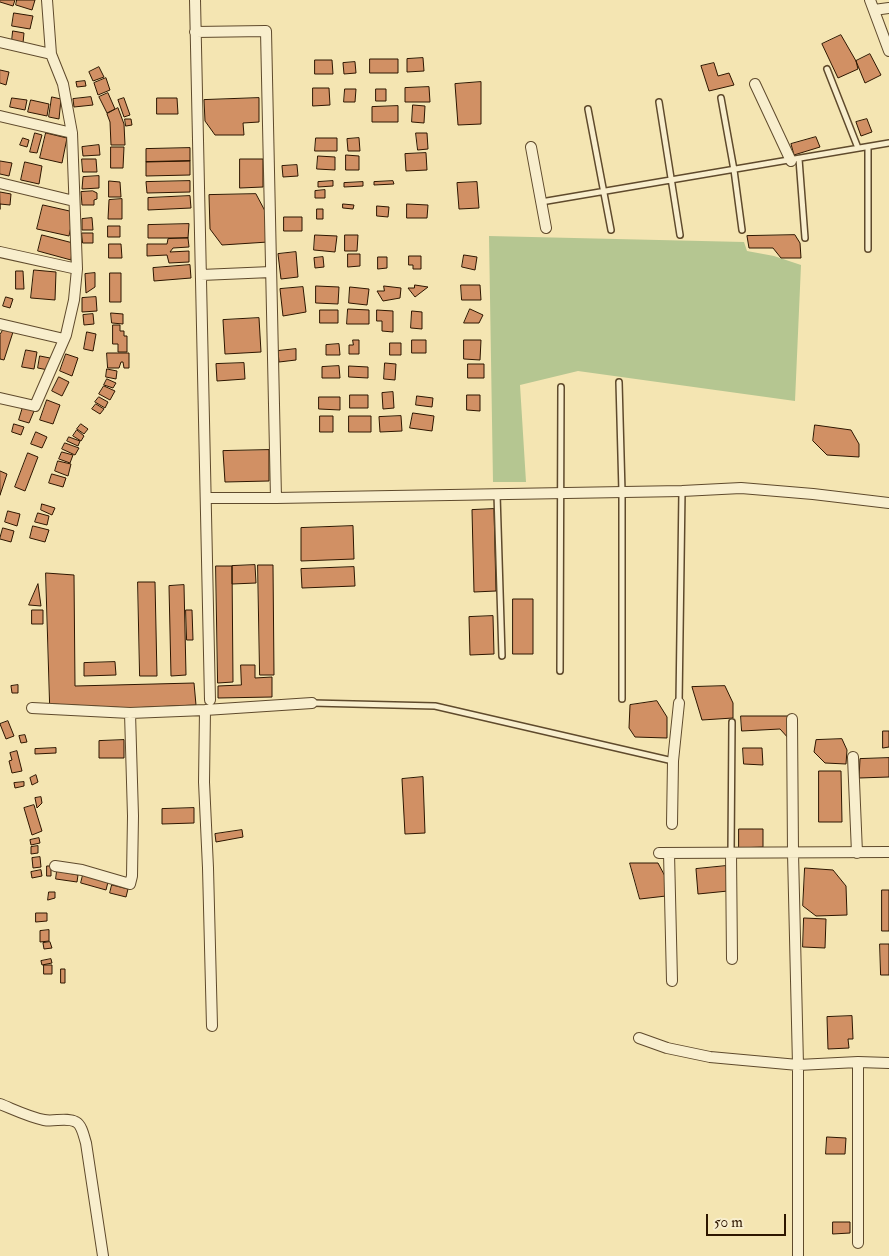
<!DOCTYPE html>
<style>
body{margin:0}
#map{position:relative;width:889px;height:1256px;overflow:hidden;background:#f4e5b2;font-family:"IM FELL Double Pica",serif}
canvas{display:block}
.scale{position:absolute;left:706px;top:1214px;width:80px;height:22px;box-sizing:border-box;border:2px solid #2d1600;border-top:0;padding-left:6px;font-size:15px;line-height:18px;white-space:nowrap;color:#2d1600;-webkit-text-stroke:4px #f8eecd;paint-order:stroke}
</style>
<div id="map">
<canvas width="889" height="1256"></canvas>
<div class="scale">50 m</div>
</div>
<script>
const g = document.querySelector('canvas').getContext('2d');
g.lineJoin = 'round';
function fillPath(path, color) {
  g.fillStyle = color;
  g.fill(path, 'evenodd');
}
function strokePath(path, color, width, dash) {
  g.strokeStyle = color;
  g.lineWidth = width;
  g.lineCap = dash ? 'butt' : 'round';
  g.setLineDash(dash || []);
  g.stroke(path);
}
fillPath(new Path2D(`
 M489,236L744,242L747,251L774,256L801,265L795,401L578,371L520,385L526,482H493Z`), '#b5c691');
const building = new Path2D(`
 M0,0H15L13,6L0,2Z
 M17,0H35L32,10L16,5Z
 M14,13L33,16L30,29L12,26Z
 M13,31L24,33L23,43L12,41Z
 M841,35L856,61L858,69L838,78L822,44Z
 M870,54L881,75L865,83L856,61Z
 M423,58L424,71L407,72V59Z
 M370,59H398V73H370Z
 M315,60H332L333,74H315Z
 M355,62L356,73L344,74L343,63Z
 M714,63L718,76L729,73L734,85L709,91L701,66Z
 M99,67L104,77L93,81L89,72Z
 M0,70L9,72L6,85L0,83Z
 M106,78L110,90L98,95L94,83Z
 M85,81L86,86L77,87L76,82Z
 M481,82V124L458,125L455,84Z
 M429,87L430,102H405V88Z
 M313,88H329L330,105L313,106Z
 M345,89H356L355,102H344Z
 M376,89H386V101H376Z
 M108,93L115,109L107,113L99,97Z
 M52,97L61,99L59,119L49,117Z
 M91,97L93,105L74,107L73,99Z
 M12,98L27,100L25,110L10,107Z
 M124,98L130,115L124,117L118,100Z
 M157,98H177L178,114H157Z
 M259,98V122L243,123L244,135H215L205,121L204,100Z
 M31,100L49,104L47,116L28,112Z
 M413,105L425,106L424,123L412,122Z
 M398,106V122H372V107Z
 M118,108L124,124L125,145H111L110,122L107,114Z
 M125,119H131L132,125L126,126Z
 M867,119L872,132L861,136L856,122Z
 M35,133L42,135L37,153L30,152Z
 M46,133L67,138L62,163L40,158Z
 M416,133H427L428,149L418,150Z
 M816,137L820,147L794,155L791,144Z
 M23,138L29,140L27,147L20,145Z
 M316,138H337V151H315Z
 M359,138L360,151H348L347,139Z
 M99,145L100,155L83,156L82,147Z
 M111,147H124L123,168H111Z
 M190,148V161L146,162V149Z
 M426,153L427,170L406,171L405,154Z
 M346,155L359,156V170H346Z
 M318,156L335,157V170L317,169Z
 M82,159H96L97,172H83Z
 M240,159H263V187L240,188Z
 M0,161L12,163L9,176L0,174Z
 M190,161V175L146,176V162Z
 M25,162L42,166L39,184L21,180Z
 M297,165L298,176L283,177L282,166Z
 M99,176V188L82,189L83,177Z
 M109,181L120,182L121,197H109Z
 M190,181V192L147,193L146,182Z
 M333,181V186L318,187V182Z
 M393,181L394,184L374,185V182Z
 M363,182V186L344,187V183Z
 M477,182L479,208L459,209L457,183Z
 M325,190V198H315V191Z
 M93,191L97,193V199L94,200V205H82L81,192Z
 M0,192L11,194L10,205L0,204V209Z
 M256,194L265,211L268,242L222,245L210,229L209,195Z
 M190,196L191,208L148,210V198Z
 M122,199V219H108L109,200Z
 M343,204L354,205L353,209L343,208Z
 M407,204L428,205L427,218H407Z
 M43,205L74,212L69,236L37,229Z
 M377,206L389,207L388,217L377,216Z
 M317,209H323V219H317Z
 M284,217H302V231H284Z
 M92,218L93,230H82V219Z
 M189,224L188,238H148V225Z
 M108,226H120V237H108Z
 M82,233H93V243H83Z
 M42,235L73,243L71,260L38,251Z
 M315,235L337,236L335,252L314,250Z
 M345,235H358L357,251H345Z
 M795,235L800,243L801,258H781L773,248H749L747,236Z
 M188,238L189,247L173,248L170,252L189,251V262L169,263L167,255L147,256V244H167L168,239Z
 M109,244H121L122,258H109Z
 M296,252L298,277L281,279L278,254Z
 M348,254H360V266L348,267Z
 M464,255L477,257L475,270L462,267Z
 M409,256H421V269H413V265H409Z
 M323,257L324,267L315,268L314,258Z
 M378,257H387V268L378,269Z
 M190,265L191,278L154,281L153,268Z
 M34,270L56,272L55,300L31,298Z
 M16,271H23L24,289H16Z
 M95,273V287L86,293L85,274Z
 M110,273H121V302H110Z
 M415,285L428,287L415,297L408,288H414Z
 M461,285H480L481,300H462Z
 M316,286L339,287L338,304L316,303Z
 M384,286L401,288L400,298L383,301L377,291H384Z
 M303,287L306,312L283,316L280,289Z
 M350,287L369,289L367,305L349,303Z
 M6,297L13,299L10,308L3,306Z
 M96,297L97,311L82,312V298Z
 M348,309L369,310V324H347Z
 M470,309L483,315L479,323H464Z
 M320,310H338V323H320Z
 M377,310L393,311V332L382,331V321H377Z
 M412,311L422,312V329L411,328Z
 M111,313L123,314V324L112,323Z
 M93,314L94,324L84,325L83,315Z
 M259,318L261,352L225,354L223,320Z
 M113,325H120V331H124V336H127V352H118V344H113Z
 M3,330L13,332L4,360L0,359V335Z
 M87,332L96,334L93,351L84,349Z
 M353,340H359V354H349V345H353Z
 M412,340H426V353H412Z
 M464,340H481L480,360L464,359Z
 M390,343H401V355H390Z
 M339,344L340,355H326V345Z
 M296,349V360L279,362L278,351Z
 M26,350L37,352L34,369L22,367Z
 M107,353H129V368H124L123,362H121L119,368H108Z
 M66,354L78,358L72,376L60,371Z
 M40,356L50,358L48,370L38,368Z
 M244,363L245,379L217,381L216,364Z
 M385,363L396,364L395,380L384,379Z
 M468,364H484V378H468Z
 M339,366L340,378H322V367Z
 M349,366L368,367V378L349,377Z
 M107,369L117,371L116,379L106,377Z
 M59,377L69,382L62,396L52,391Z
 M107,379L116,383L113,388L104,385Z
 M104,386L115,391L110,400L99,394Z
 M393,392L394,408L383,409L382,393Z
 M350,395H368V408H350Z
 M467,395H480V411L467,410Z
 M417,396L433,398L432,407L416,405Z
 M99,397L108,402L105,408L95,402Z
 M319,397H340V410L319,409Z
 M47,400L60,405L53,424L40,420Z
 M96,404L104,409L100,414L92,409Z
 M23,407L34,411L29,423L19,420Z
 M413,413L434,416L432,431L410,428Z
 M320,416H333V432H320Z
 M349,416H371V432H349Z
 M401,416L402,431L380,432L379,417Z
 M14,424L24,427L21,435L12,432Z
 M81,424L88,429L84,434L77,429Z
 M815,425L851,430L859,444V457L827,455L813,441Z
 M77,430L84,436L81,441L73,436Z
 M36,432L47,437L42,448L31,444Z
 M69,437L80,441L78,446L67,441Z
 M65,443L79,448L75,455L62,449Z
 M269,450V481L225,482L223,451Z
 M62,452L73,455L70,463L59,459Z
 M28,453L38,457L25,491L15,487Z
 M58,461L71,464L68,476L55,471Z
 M0,471L7,474L0,495Z
 M52,474L66,478L63,487L49,483Z
 M42,504L55,508L52,515L41,510Z
 M494,509L496,591L474,592L472,510Z
 M8,511L20,514L17,526L5,522Z
 M38,513L49,516L47,525L35,522Z
 M33,526L49,530L45,542L30,538Z
 M353,526L354,559L301,561V528Z
 M3,528L14,531L11,542L0,539Z
 M255,565L256,583L232,584V566Z
 M258,565H273L274,675H260Z
 M216,566H232L233,682L218,683Z
 M354,567L355,586L302,588L301,569Z
 M46,573L74,575L75,686L194,683L196,705L130,708L50,704Z
 M138,582H155L157,676H140Z
 M38,584L41,606L29,605Z
 M184,585L186,675L171,676L169,586Z
 M513,599H533V654H513Z
 M32,610H43V624H32Z
 M186,610H192L193,640H187Z
 M493,616L494,654L470,655L469,617Z
 M115,662L116,675L84,676V663Z
 M241,665H255V678L272,677V697L218,698V686L241,685Z
 M18,685V693H12L11,686Z
 M725,686L733,703V718L702,720L692,687Z
 M657,701L667,717V738L635,737L629,728L630,705Z
 M741,716H790V740L780,729L742,731Z
 M8,721L14,736L6,739L0,724Z
 M883,731H889V747L883,748Z
 M25,735L27,742L21,743L19,736Z
 M842,739L847,750L846,764L825,763L814,752L816,740Z
 M124,740V758H99V741Z
 M56,748V753L35,754V749Z
 M743,748H762L763,765L744,764Z
 M17,751L22,771L12,773L9,761L12,760L10,753Z
 M889,758V777L859,778L860,759Z
 M819,771H841L842,822H819Z
 M36,775L38,782L32,785L30,778Z
 M423,777L425,833L405,834L402,779Z
 M24,782V786L15,788L14,783Z
 M41,797L42,803L37,808L35,798Z
 M34,805L42,831L32,835L24,808Z
 M194,808V823L162,824V809Z
 M739,829H763V847L739,848Z
 M242,830L243,837L216,842L215,834Z
 M39,838L40,843L31,845L30,840Z
 M38,846V853L31,854V847Z
 M40,857L41,867L33,868L32,858Z
 M630,863H658L667,880L666,896L640,899Z
 M47,866H51V876H47Z
 M726,866L728,891L698,894L696,869Z
 M805,868L833,870L846,886L847,915L816,916L803,906Z
 M41,870L42,876L32,878L31,872Z
 M57,871L78,875L77,882L56,879Z
 M83,875L108,882L106,890L81,883Z
 M112,885L128,889L126,897L110,893Z
 M882,890H889V931H882Z
 M49,892H55V898L48,900Z
 M36,913H47V921L36,922Z
 M804,918L826,919L825,948L803,947Z
 M49,930V941L40,942V931Z
 M50,942L52,948L44,949L43,943Z
 M880,944H889V975H881Z
 M51,959L52,963L42,965L41,961Z
 M44,965H52V974H44Z
 M61,969H65V983H61Z
 M852,1016L853,1039H848L849,1048L828,1049L827,1017Z
 M827,1137L846,1138L845,1154H826Z
 M833,1222H850V1233L833,1234Z`);
fillPath(building, '#d19064');
strokePath(building, '#2d1600', 1);
const service = new Path2D(`
 M827,69L858,148
 M721,98L734,170L742,230
 M659,102L680,235
 M588,109L611,230
 M868,147V249
 M799,159L805,238
 M541,202L889,143
 M619,382L622,492V699
 M497,494L502,656
 M560,671L561,387
 M312,703L435,706L673,761
 M679,703L682,491
 M731,853L732,722`);
const minor = new Path2D(`
 M195,0L210,700
 M870,0L889,51
 M874,10L889,8
 M195,32L266,31L276,498H206
 M0,42L51,54
 M755,84L791,161
 M0,116L72,133
 M531,147L546,228
 M0,183L74,201
 M0,252L77,269
 M201,275L271,272
 M0,324L64,339
 M0,398L35,406L66,335L74,300L77,269L72,133L63,84L51,54L47,0
 M276,498L682,491L741,488L813,494L889,503
 M32,708L130,713L205,710L312,703
 M205,710L204,782L208,868L212,1026
 M792,719L793,853L798,1065V1256
 M853,757L857,853
 M672,824L673,761L679,703
 M659,853L889,852
 M669,853L672,981
 M731,853L732,959
 M55,866L82,870L130,884L132,876L133,816L130,713
 M639,1038L667,1048L710,1057L798,1065L858,1062L889,1063
 M858,1062V1243
 M0,1104C15,1110 29,1117 44,1120C54,1122 67,1117 76,1122C82,1125 84,1137 86,1143L103,1256`);
strokePath(service, '#5f4a2c', 8);
strokePath(minor, '#5f4a2c', 12);
strokePath(service, '#f8eecd', 5);
strokePath(minor, '#f8eecd', 10);
</script>
